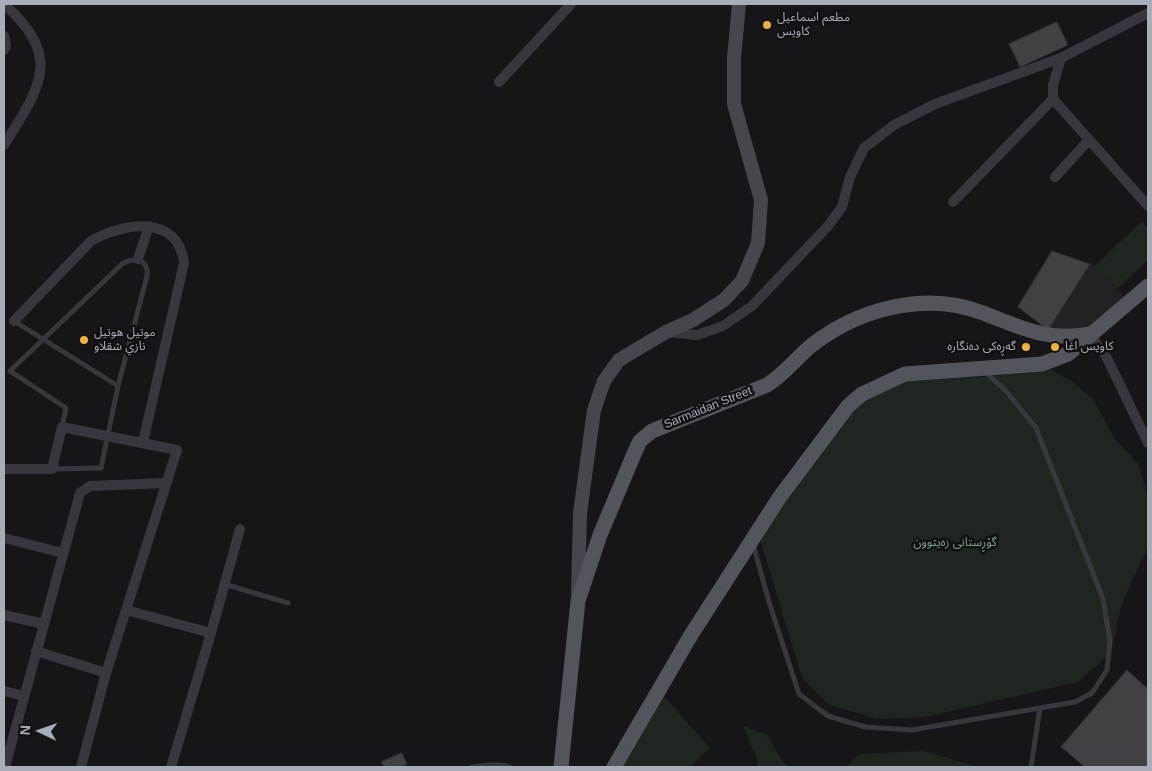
<!DOCTYPE html>
<meta charset="utf-8">
<style>
body{margin:0}
#map{position:relative;width:1152px;height:771px;overflow:hidden;background:#161618;font-family:Helvetica,sans-serif}
canvas{display:block}
.frame{position:absolute;inset:0;border:5px solid #a8adb8;pointer-events:none}
.north{position:absolute;left:15px;top:706px;width:50px;height:50px;-webkit-text-stroke:4px #111113;paint-order:stroke;rotate:273deg;font-size:14px;font-weight:700;line-height:20px;text-align:center;color:#a8adb8}
.north::after{content:'';display:block;margin:auto;width:18px;height:22px;background:#a8adb8;clip-path:polygon(50% 0,100% 100%,50% 72%,0 100%)}
</style>
<div id="map">
<canvas width="1152" height="771"></canvas>
<div class="frame"></div>
<div class="north">N</div>
</div>
<script>
const g = document.querySelector('canvas').getContext('2d');
g.lineJoin = 'round';
function fillPath(path, color) {
  g.fillStyle = color;
  g.fill(path, 'evenodd');
}
function strokePath(path, color, width, dash) {
  g.strokeStyle = color;
  g.lineWidth = width;
  g.lineCap = dash ? 'butt' : 'round';
  g.setLineDash(dash || []);
  g.stroke(path);
}
function write(font, color, halo, rows, align = 'center') {
  g.font = font + ' Helvetica,"Noto Sans Arabic",sans-serif';
  g.lineWidth = 5;
  g.setLineDash([]);
  g.textBaseline = 'middle';
  g.strokeStyle = halo;
  g.fillStyle = color;
  for (const [text, x, y, turn = 0] of rows) {
    g.save();
    g.translate(x, y);
    g.rotate((+turn || 0) * Math.PI / 180);
    g.textAlign = isNaN(turn) ? turn : align;
    if (halo) g.strokeText(text, 0, 0);
    g.fillText(text, 0, 0);
    g.restore();
  }
}
fillPath(new Path2D(`
 M1052,251L1095,266L1126,299L1089,330L1053,334L1018,307Z`), '#222225');
fillPath(new Path2D(`
 M1142,221L1148,228V260L1117,289L1095,266Z
 M1044,366L1073,382L1093,399L1115,439L1139,465L1148,498V546L1121,606L1111,653L1078,682L925,717L876,719L828,704L802,678L760,539L807,464L864,395L901,380L983,377Z
 M662,694L710,748L691,766L692,767H614Z
 M743,726L767,735L783,762L789,767H757L758,761Z
 M924,751L978,767H846L860,754Z`), '#1e261f');
const building = new Path2D(`
 M1057,22L1068,45L1020,67L1009,44Z
 M1052,251L1090,264L1048,330L1018,307Z
 M1127,670L1148,689V767H1085L1061,747Z
 M402,753L407,764L401,767H384L381,762Z`);
fillPath(building, '#404145');
strokePath(building, '#303034', 1);
strokePath(new Path2D(`
 M14,321L118,386
 M52,469L101,468L118,386L147,276C149,259 134,257 122,264L10,371L66,408L62,427
 M753,544L769,602L799,694L828,716L865,727L912,730L1075,702L1092,693L1107,670L1110,641L1103,599L1036,428L1006,391L984,371
 M224,584L288,603
 M472,767C485,765 498,763 510,767
 M1031,767L1040,708`), '#37383d', 5);
strokePath(new Path2D(`
 M4,36L6,46L4,50
 M1061,58L1053,85V99L1148,206
 M499,82L571,4
 M4,145C41,86 63,57 4,4
 M1055,177L1088,141
 M953,202L1053,99
 M138,259L149,226
 M14,321L91,241C122,223 178,213 184,263L143,442
 M667,332L697,335L723,326L752,306L828,226L842,207L850,177L864,148L894,125L935,104L1061,58L1148,13
 M1089,334L1106,356L1148,443
 M4,469H52L62,427L177,450L106,673L81,767
 M4,538L63,553
 M126,610L211,633L240,529
 M4,615L44,624
 M36,651L106,673
 M4,691L24,696
 M5,767L80,493L90,486L166,483
 M171,767L211,633`), '#37383d', 10);
strokePath(new Path2D(`
 M578,595L580,513L594,410L604,381L619,360L666,332L693,320L724,300L742,281L758,243L761,200L734,104V58L739,4`), '#45474d', 14);
strokePath(new Path2D(`
 M561,767L578,601L600,535L634,454L640,441L652,431L767,385C785,374 796,358 812,345C860,308 926,291 983,313C1020,327 1048,342 1089,334
 M614,767L691,635L779,498L848,406L862,394L905,374L1042,364L1068,354L1148,286`), '#53555c', 15);
for (const [x, y, r, color] of [
 [767,25,5,"#f2b134"],
 [84,340,5,"#f2b134"],
 [1026,347,5,"#f2b134"],
 [1055,347,5,"#f2b134"]
]) {
  const dot = new Path2D();
  dot.arc(x, y, r, 0, 2 * Math.PI);
  g.fillStyle = color;
  g.fill(dot);
  strokePath(dot, '#111113', 2);
}
write('12px', '#a8adb8', '#111113', [
 ["مطعم اسماعیل",777,18],
 ["کاویس",777,32],
 ["موتيل هوتيل",94,333],
 ["نازي شقلاو",94,347],
 ["گەڕەکی دەنگارە",1016,347,"right"],
 ["كاويس اغا",1065,347]
], 'left');
write('12px', '#a8adb8', '#111113', [
 ["Sarmaidan Street",708,408,-22]
]);
write('12px', '#7fa381', '#111113', [
 ["گۆڕستانی زەیتوون",955,543]
]);
</script>
